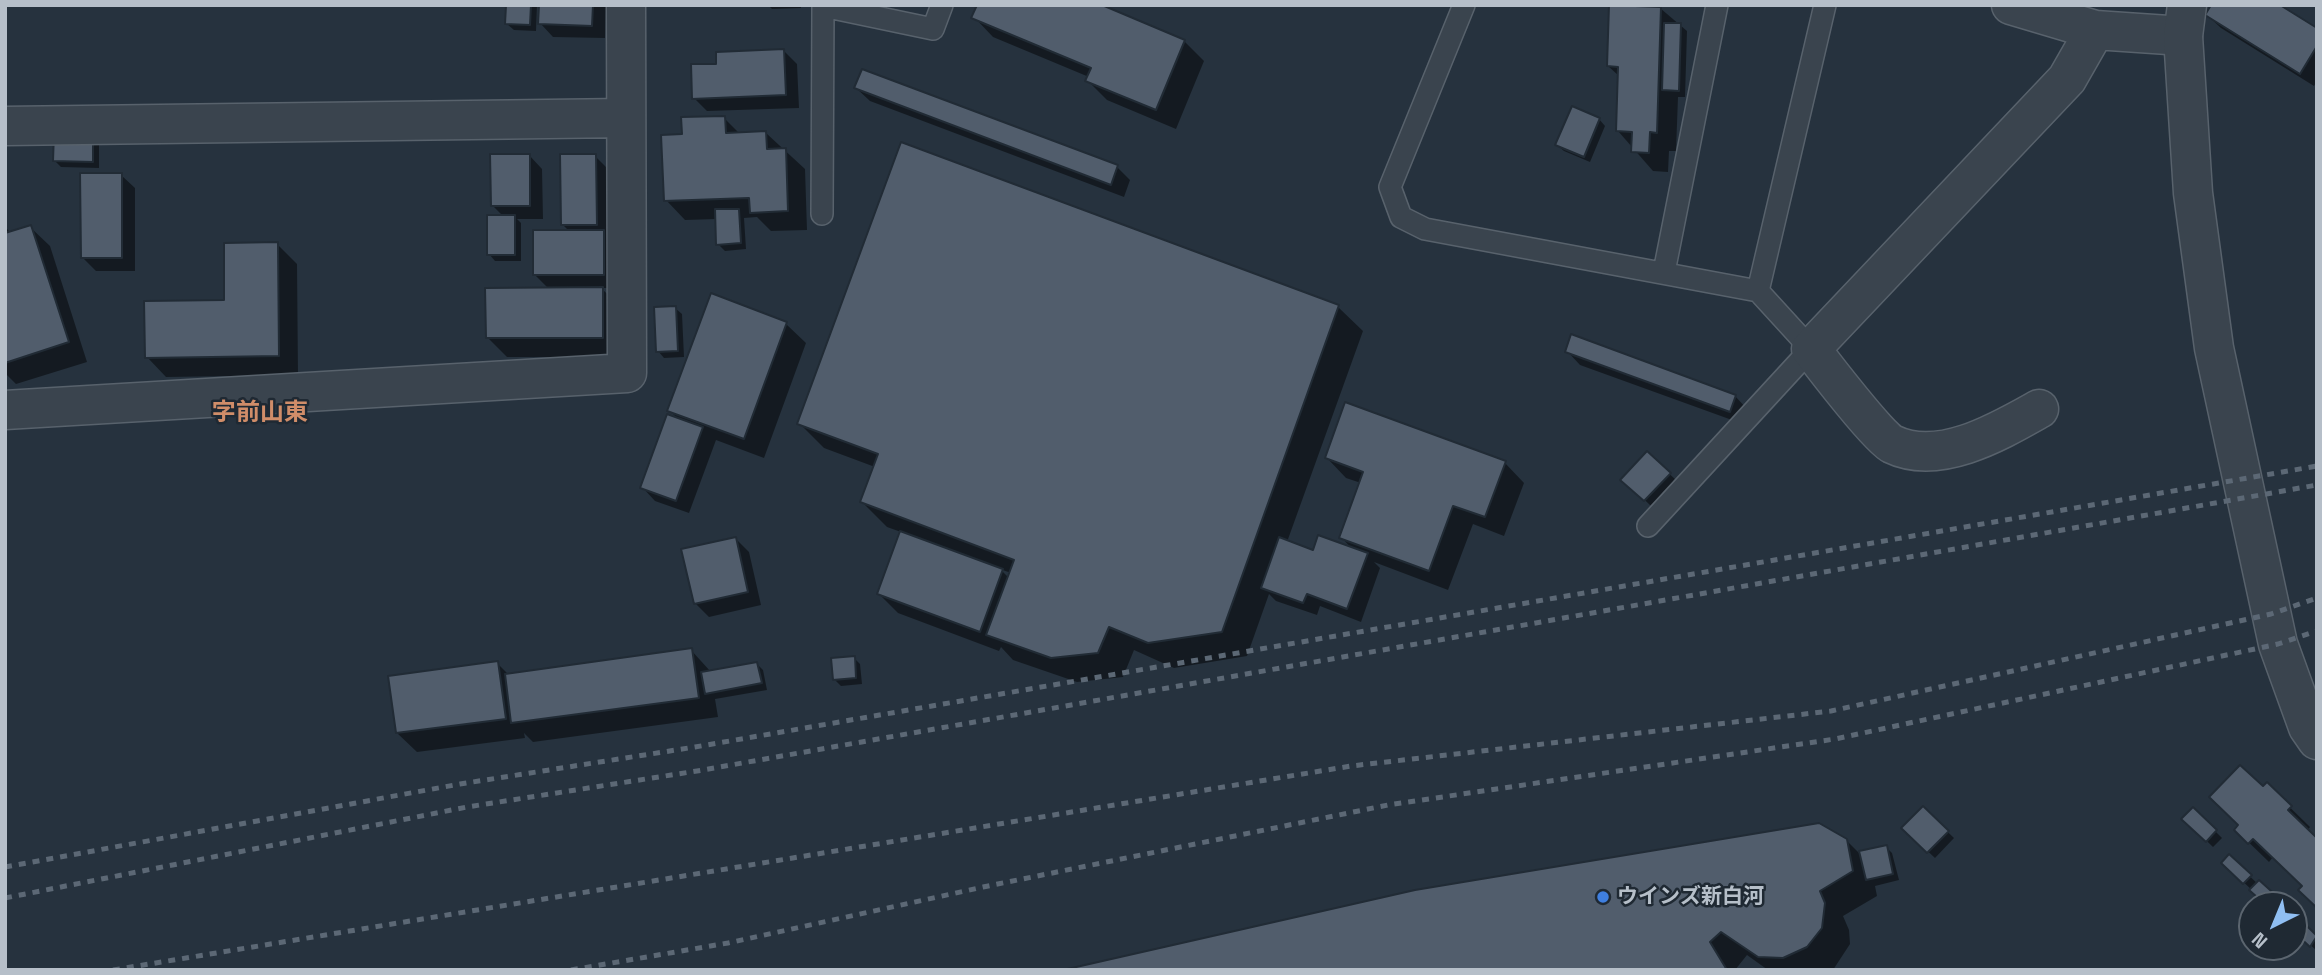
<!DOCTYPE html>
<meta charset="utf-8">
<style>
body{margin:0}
#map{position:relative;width:2322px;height:975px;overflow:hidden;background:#26323e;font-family:"Space Grotesk",sans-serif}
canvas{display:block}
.frame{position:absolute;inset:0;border:7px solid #b6bfc9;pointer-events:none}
.north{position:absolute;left:2238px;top:891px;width:70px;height:70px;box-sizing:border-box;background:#1f2933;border:2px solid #5b656f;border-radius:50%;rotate:223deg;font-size:19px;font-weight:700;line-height:28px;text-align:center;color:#b6bfc9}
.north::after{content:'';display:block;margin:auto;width:24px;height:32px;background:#90bff3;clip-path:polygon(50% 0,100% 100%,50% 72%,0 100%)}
</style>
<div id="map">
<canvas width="2322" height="975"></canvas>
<div class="frame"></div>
<div class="north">N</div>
</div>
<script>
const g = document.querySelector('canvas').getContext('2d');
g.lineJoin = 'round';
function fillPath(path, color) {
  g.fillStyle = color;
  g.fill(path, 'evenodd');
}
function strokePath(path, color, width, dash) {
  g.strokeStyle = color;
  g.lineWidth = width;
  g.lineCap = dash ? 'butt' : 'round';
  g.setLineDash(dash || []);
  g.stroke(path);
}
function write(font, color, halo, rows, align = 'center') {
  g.font = font + ' "Space Grotesk","Noto Sans JP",sans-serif';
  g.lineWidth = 5;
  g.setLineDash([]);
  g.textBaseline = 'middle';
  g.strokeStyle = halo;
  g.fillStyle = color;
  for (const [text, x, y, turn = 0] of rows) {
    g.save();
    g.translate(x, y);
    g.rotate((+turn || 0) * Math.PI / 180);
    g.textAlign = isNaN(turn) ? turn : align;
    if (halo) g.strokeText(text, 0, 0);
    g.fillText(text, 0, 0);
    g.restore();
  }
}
fillPath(new Path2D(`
 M508,5H537L536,31L514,30L507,24Z
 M541,5H606L605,38L553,37L540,23Z
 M768,5H801V8L772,9Z
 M1660,8L1687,31L1685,97H1678L1676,151H1669L1668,172L1653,171L1618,131L1619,76L1608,66Z
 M2207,15L2317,30V81L2314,86L2221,28Z
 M974,17L1184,41L1204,61L1176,129L1107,100L1087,80L1089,77L993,37Z
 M784,51L797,64L799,108L707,111L694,98L718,65Z
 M856,88L1117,167L1130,180L1124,197L870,101Z
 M724,118L740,134L766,133L805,169L807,230L771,231L757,217L744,218L746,249L725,251L718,244L717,219L685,220L666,200L684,136Z
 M1599,119L1605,126L1590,162L1564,151L1557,145Z
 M99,141V168L61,167L55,161Z
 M529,155L542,169L543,219H517L521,223V261H495L489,254L504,217L493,206Z
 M595,156L608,169L616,288H601L622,308V357H507L487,337L549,289L535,275L570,232L562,224Z
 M121,175L135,188V271H96L83,258Z
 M5,227L11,233L30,227L50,246L87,362L16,384L5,373Z
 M277,244L297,264L298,375L166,377L147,357L226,302Z
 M712,296L786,324L806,343L764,458L716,440L689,513L655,501L642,487L679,420L669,410Z
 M1338,307L1363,331L1287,542L1314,552L1353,550L1341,537L1361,483L1346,478L1327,458L1505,463L1524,483L1504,536L1473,524L1448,590L1374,562L1380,568L1361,622L1320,606L1317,615L1276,601L1269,594L1247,656L1174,668L1134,650L1123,677L1077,682L1013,660L1001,647L999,651L898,613L879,594L901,532L887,527L862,502L875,467L824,448L799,423ZM1000,569L1011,573L1009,578Z
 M675,308L682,314L684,357L664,358L658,351Z
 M1567,351L1735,396L1748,410L1743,424L1580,365Z
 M1647,453L1676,480L1651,506L1623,479Z
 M736,539L749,552L761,605L709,617L695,603Z
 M691,650L711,672L757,664L763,670L767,690L715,699L718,717L533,742L524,733L525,738L417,752L397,733L497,663L509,675Z
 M854,658L860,664L862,684L841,686L835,680Z
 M2267,785L2310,827L2307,831L2317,840V906L2301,890L2304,886L2273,857L2269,862L2236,830Z
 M1923,808L1954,838L1935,858L1903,828Z
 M2193,809L2222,838L2213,847L2184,819Z
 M1846,840L1863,857L1886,847L1892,853L1899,880L1875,886L1877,896L1843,916L1849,930L1850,944L1833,970H1768L1747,955L1735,970H1071Z
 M2229,857L2258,884L2283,905H2268L2223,863Z
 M2298,920L2317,938V951L2294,930Z`), '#0007');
const building = new Path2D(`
 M506,5H531L530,25L505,24Z
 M539,5H593L592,26L538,24Z
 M977,5H1102L1185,40L1156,110L1085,81L1091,68L971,18Z
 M1609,5L1661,7L1657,133L1650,132L1649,153L1631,152L1632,132L1616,131L1618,67L1607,66Z
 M2211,5H2280L2317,28V46L2300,74L2205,15Z
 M1664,23H1681L1679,91L1662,90Z
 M784,49L786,95L692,99L691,64H716V52Z
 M862,69L1118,165L1111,185L854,88Z
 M1572,106L1600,118L1584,157L1555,145Z
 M725,116L726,133L766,131L767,149L786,148L788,211L750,213L749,198L664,201L661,135L682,134L681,117Z
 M54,132L93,133V162L53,161Z
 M901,142L1339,305L1222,632L1148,643L1109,627L1098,653L1051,658L986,635L1014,560L860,502L878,454L797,424Z
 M490,154H530V206H491Z
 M560,154H596L597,225H561Z
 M80,173H122V258H81Z
 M715,209H739L741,243L716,245Z
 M487,215H515V255H487Z
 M31,225L69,342L5,363V233Z
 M533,230H604V275H533Z
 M278,242L279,356L145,358L144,301L224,300V243Z
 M603,287V338H486L485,288Z
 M711,293L787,322L744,439L667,411Z
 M676,306L678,351L656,352L654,307Z
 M1571,334L1736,395L1730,412L1565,352Z
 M1345,402L1506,461L1485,517L1453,506L1429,571L1339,538L1363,472L1325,458Z
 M667,414L703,427L676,501L640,488Z
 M1647,451L1671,473L1644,501L1620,480Z
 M900,531L1003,569L980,632L877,594Z
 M1318,535L1368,553L1347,609L1307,594L1303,603L1261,588L1279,537L1313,550Z
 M736,537L748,592L694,604L681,549Z
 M692,648L699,698L511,723L505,674Z
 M855,656L856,678L833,680L831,658Z
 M498,661L506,719L396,733L388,676Z
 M757,662L762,683L705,694L701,672Z
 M2240,765L2263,786L2267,782L2292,806L2288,810L2317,838L2316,907L2298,890L2302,886L2253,839L2248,844L2234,830L2238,825L2209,797Z
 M1923,806L1949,831L1927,853L1901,828Z
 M2193,807L2217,830L2206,842L2181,819Z
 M1819,823L1847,839L1853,871L1820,891L1825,903L1822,928L1807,947L1783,958L1758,957L1721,932L1710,942L1727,970H1063L1415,890Z
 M1887,845L1893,874L1866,880L1859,851Z
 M2229,854L2252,875L2243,884L2221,863Z
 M2259,880L2280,899L2274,905H2266L2249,890Z
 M2298,917L2317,936L2310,947L2294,932V922Z`);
fillPath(building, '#515d6c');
strokePath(building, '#212b35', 2);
const service = new Path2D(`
 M1464,5L1390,187L1401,217L1425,229L1758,291L1811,349L1648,526
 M823,6L933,29L942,5
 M822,214L823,5
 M1664,272L1717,5
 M1758,291L1825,5`);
const minor = new Path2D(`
 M2011,5L2095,30L2183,36
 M5,126L625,118
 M2039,409C2000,431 1939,467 1892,444C1880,439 1823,365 1811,349L2067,79L2095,30
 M5,410L627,373L626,5`);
const tertiary = new Path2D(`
 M2187,5L2183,36L2193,193L2214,348L2278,644L2308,727L2317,740`);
strokePath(service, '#58626c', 24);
strokePath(minor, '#58626c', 41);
strokePath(tertiary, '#58626c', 41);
strokePath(service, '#3a444e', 21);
strokePath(minor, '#3a444e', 38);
strokePath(tertiary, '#3a444e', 38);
strokePath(new Path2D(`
 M5,867L460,784L695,747L2317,466
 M5,898L467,807L697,771L2317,485
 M113,970L1351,766L1831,711L2271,614L2317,598
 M571,970L728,943L983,887L1388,805L1835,739L2278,644L2317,631`), '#5c6875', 5, [7, 7]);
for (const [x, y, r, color] of [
 [1603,897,7,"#3f7fe0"]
]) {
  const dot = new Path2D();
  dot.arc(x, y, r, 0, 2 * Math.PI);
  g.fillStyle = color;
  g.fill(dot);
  strokePath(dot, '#1f2933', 2.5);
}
write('bold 21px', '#b6bfc9', '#1f2933', [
 ["ウインズ新白河",1617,897]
], 'left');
write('bold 24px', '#d08d69', '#1f2933', [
 ["字前山東",260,413]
]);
</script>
